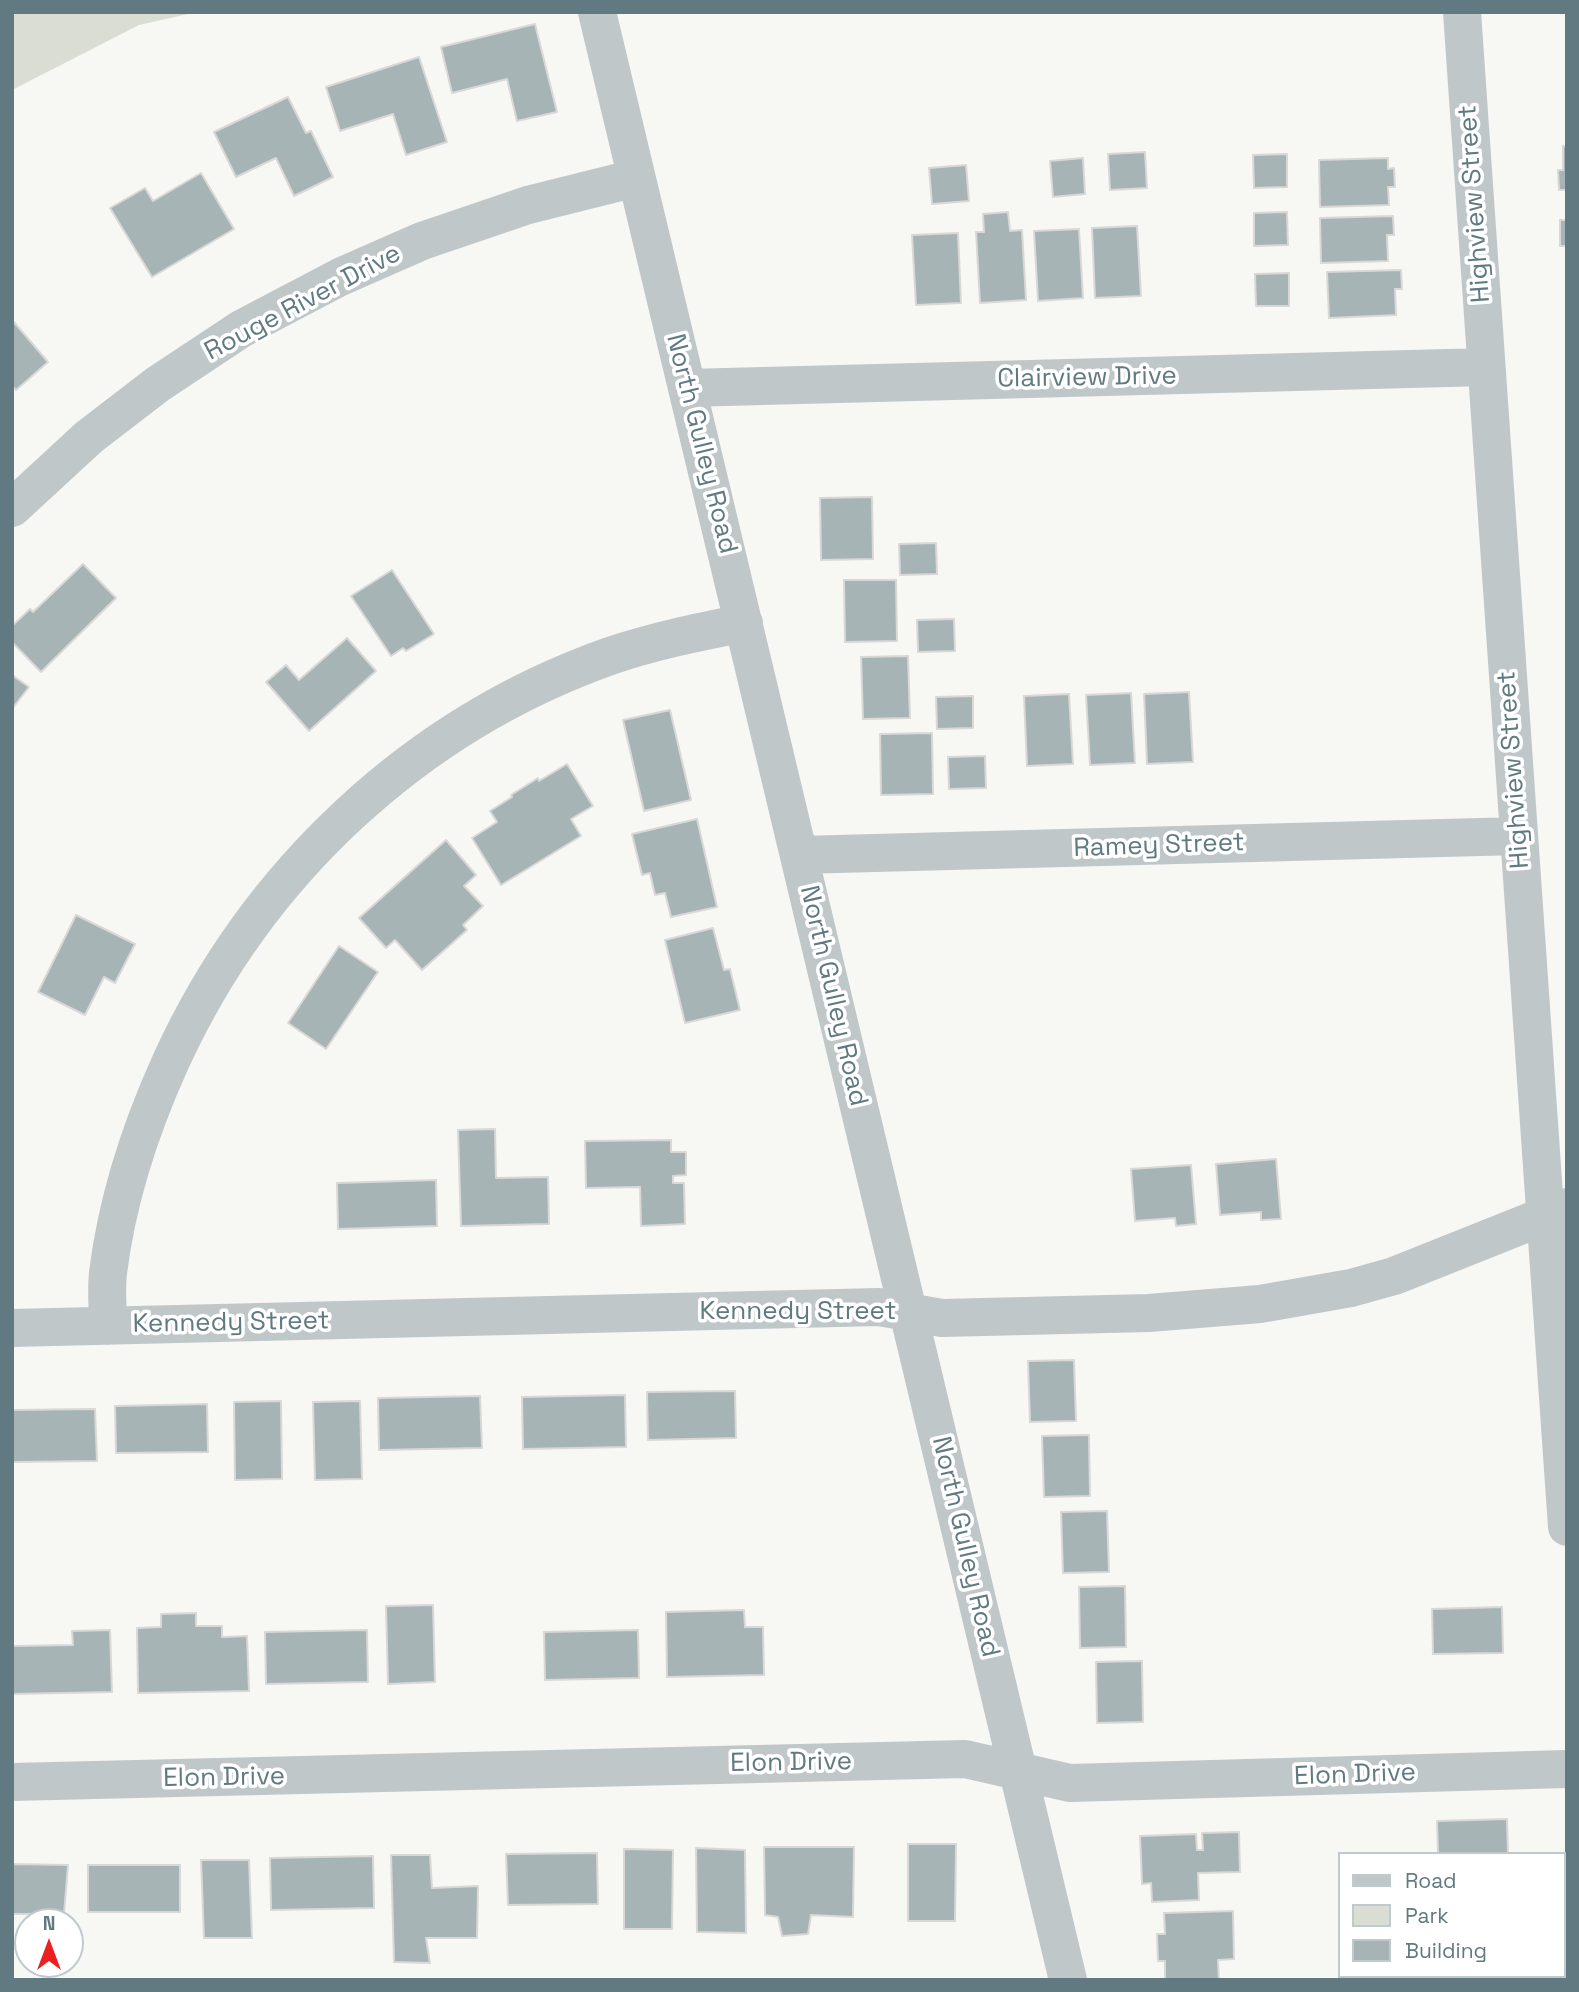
<!DOCTYPE html>
<style>
body{margin:0}
#map{position:relative;width:1579px;height:1992px;overflow:hidden;background:#f7f7f4;font-family:"Space Grotesk",sans-serif}
canvas{display:block}
.frame{position:absolute;inset:0;border:14px solid #617a81;pointer-events:none}
.legend{position:absolute;left:1338px;top:1852px;width:228px;height:126px;box-sizing:border-box;background:#fff;border:2px solid #c0cacd;margin:0;padding:9px 12px;list-style:none;font-size:21px;color:#617a81}
.legend li{display:flex;align-items:center;gap:14px;height:35px}
.legend b{width:35px;border:2px solid #c0cacd}
.north{position:absolute;left:14px;top:1908px;width:70px;height:70px;box-sizing:border-box;background:#fff;border:2px solid #c0cacd;border-radius:50%;rotate:0deg;font-size:19px;font-weight:700;line-height:28px;text-align:center;color:#617a81}
.north::after{content:'';display:block;margin:auto;width:24px;height:32px;background:#eb2023;clip-path:polygon(50% 0,100% 100%,50% 72%,0 100%)}
</style>
<div id="map">
<canvas width="1579" height="1992"></canvas>
<div class="frame"></div>
<ul class="legend">
<li><b style="height:9px;background:#c0c7c9"></b>Road</li>
<li><b style="height:19px;background:#d9ddd3"></b>Park</li>
<li><b style="height:19px;background:#a7b4b6"></b>Building</li>
</ul>
<div class="north">N</div>
</div>
<script>
const g = document.querySelector('canvas').getContext('2d');
g.lineJoin = 'round';
function fillPath(path, color) {
  g.fillStyle = color;
  g.fill(path, 'evenodd');
}
function strokePath(path, color, width, dash) {
  g.strokeStyle = color;
  g.lineWidth = width;
  g.lineCap = dash ? 'butt' : 'round';
  g.setLineDash(dash || []);
  g.stroke(path);
}
function write(font, color, halo, rows, align = 'center') {
  g.font = font + ' "Space Grotesk",sans-serif';
  g.lineWidth = 7;
  g.setLineDash([]);
  g.textBaseline = 'middle';
  g.strokeStyle = halo;
  g.fillStyle = color;
  for (const [text, x, y, turn = 0] of rows) {
    g.save();
    g.translate(x, y);
    g.rotate((+turn || 0) * Math.PI / 180);
    g.textAlign = isNaN(turn) ? turn : align;
    if (halo) g.strokeText(text, 0, 0);
    g.fillText(text, 0, 0);
    g.restore();
  }
}
fillPath(new Path2D(`
 M12,12H197L139,25L12,90Z`), '#d9ddd3');
const building = new Path2D(`
 M535,24L557,112L517,121L507,79L452,93L441,47Z
 M419,57L447,142L406,155L393,114L340,131L326,87Z
 M288,97L306,133L311,131L333,177L294,196L276,158L236,177L214,132Z
 M1563,146H1567V190H1559L1558,170H1563Z
 M1145,152L1147,188L1110,190L1108,154Z
 M1287,154V187L1254,188L1253,155Z
 M1083,158L1085,194L1053,197L1050,161Z
 M1388,158V169L1394,168L1395,187H1388L1389,205L1320,207L1319,160Z
 M966,165L969,201L932,204L929,168Z
 M201,173L234,229L152,277L110,208L145,188L153,201Z
 M1566,202L1567,246H1560V220H1566Z
 M1008,212L1010,231L1022,230L1026,300L980,303L976,232H984L983,214Z
 M1287,212L1288,245L1254,246V213Z
 M1393,216L1394,235H1387L1388,261L1321,263L1320,218Z
 M1137,226L1141,296L1095,298L1092,228Z
 M1079,229L1083,298L1038,301L1034,231Z
 M958,233L961,303L916,305L912,235Z
 M1401,270L1402,289H1395L1396,315L1329,318L1327,272Z
 M1289,273V306H1256L1255,274Z
 M13,321L48,362L16,390L12,385Z
 M872,497L873,559L821,560L820,498Z
 M936,543L937,574L900,575L899,544Z
 M83,564L116,598L41,672L12,642V626L30,609L33,612Z
 M392,570L434,634L406,651L403,648L391,656L351,596Z
 M844,580H896L897,641L845,642Z
 M954,619L955,651L918,652L917,620Z
 M347,638L376,671L309,731L266,682L286,665L299,680Z
 M908,656L910,718L863,719L861,657Z
 M12,675L29,687L12,709Z
 M1189,692L1193,762L1147,764L1144,694Z
 M1131,693L1135,763L1090,765L1086,695Z
 M1069,694L1073,764L1027,766L1024,696Z
 M973,696V728L937,729L936,697Z
 M670,710L691,800L644,811L623,720Z
 M932,733L933,794L881,795L880,734Z
 M985,756L986,788L949,789L948,757Z
 M567,764L593,806L571,819L581,836L501,885L472,838L497,822L490,811L512,797L511,795L538,778L539,781Z
 M697,819L717,907L671,917L665,893L655,895L650,873L642,875L632,834Z
 M446,840L476,875L464,886L483,906L463,925L467,930L422,970L395,940L386,948L359,918Z
 M76,915L135,944L115,983L104,977L85,1015L38,992Z
 M713,928L724,970L730,969L740,1010L685,1023L665,940Z
 M339,946L378,972L326,1049L288,1023Z
 M495,1129L496,1178L548,1177L549,1224L461,1226L458,1130Z
 M671,1140V1152H686V1175L673,1176V1183H684L685,1224L641,1226L640,1187L586,1188L585,1141Z
 M1276,1159L1281,1219L1261,1220V1212L1220,1215L1216,1164Z
 M1191,1165L1196,1224L1176,1226L1175,1218L1135,1221L1131,1169Z
 M436,1180L437,1226L338,1229L337,1183Z
 M1074,1360L1076,1421L1030,1422L1028,1361Z
 M735,1391L736,1438L648,1440L647,1392Z
 M625,1395L626,1447L523,1449L522,1397Z
 M480,1396L482,1448L379,1450L378,1398Z
 M281,1401L282,1479L235,1480L234,1402Z
 M360,1401L362,1479L315,1480L313,1402Z
 M207,1404L208,1452L116,1453L115,1406Z
 M95,1409L97,1461L12,1462V1410Z
 M1089,1435L1090,1496L1044,1497L1042,1436Z
 M1107,1511L1109,1572L1063,1573L1061,1512Z
 M1125,1586L1126,1647L1080,1648L1079,1587Z
 M433,1605L435,1682L388,1684L386,1606Z
 M1502,1607L1503,1653L1433,1654L1432,1609Z
 M744,1610L745,1627H763L764,1675L667,1677L666,1612Z
 M196,1613V1626H222V1637L247,1636L249,1691L138,1693L137,1628L161,1627V1614Z
 M110,1630L112,1692L12,1694V1646L73,1645L72,1631Z
 M367,1630L368,1682L266,1684L265,1632Z
 M638,1630L639,1678L545,1680L544,1632Z
 M1142,1661L1143,1722L1097,1723L1096,1662Z
 M1507,1819L1508,1854H1438L1437,1821Z
 M1239,1832L1240,1872L1198,1873L1199,1900L1152,1902L1151,1883L1142,1884L1140,1836L1196,1834L1197,1850H1203L1202,1833Z
 M908,1844H956L955,1921H908Z
 M764,1847H854L853,1917L811,1915L808,1934L782,1936L778,1917L765,1915Z
 M696,1848L745,1850L746,1933L697,1932Z
 M624,1849L673,1850L672,1929H624Z
 M597,1853L598,1904L508,1905L506,1854Z
 M391,1855H430L432,1888L478,1886L477,1938H426L430,1963L394,1962Z
 M373,1856L374,1908L271,1910L270,1858Z
 M201,1860H249L252,1938H204Z
 M12,1864L68,1865L64,1914H12Z
 M88,1865H180V1912H88Z
 M1233,1911L1234,1959L1218,1960L1219,1980H1165V1961H1158L1157,1934H1165L1164,1913Z`);
fillPath(building, '#a7b4b6');
strokePath(building, '#d9d8d7', 2);
strokePath(new Path2D(`
 M597,12L1068,1980
 M1462,12L1567,1527
 M687,388L1486,367
 M12,508L89,437L158,384L241,329L340,277L422,241L528,205L636,178
 M799,855L1519,836
 M108,1326C108,1308 106,1290 108,1273C117,1200 141,1127 171,1061C257,873 415,725 610,656C654,641 699,632 744,623
 M12,1328L879,1307L942,1318L1149,1313L1260,1304L1351,1288L1394,1276L1567,1207
 M12,1782L965,1759L1070,1783L1567,1769`), '#c0c7c9', 38);
write('26px', '#617a81', '#fff', [
 ["Highview Street",1475,204,-94],
 ["Rouge River Drive",303,303,-28],
 ["Clairview Drive",1087,378,-1],
 ["North Gulley Road",701,444,76],
 ["Highview Street",1514,770,-94],
 ["Ramey Street",1159,846,-2],
 ["North Gulley Road",833,996,77],
 ["Kennedy Street",798,1312],
 ["Kennedy Street",231,1323,-1],
 ["North Gulley Road",965,1547,77],
 ["Elon Drive",791,1763,-1],
 ["Elon Drive",1355,1775,-2],
 ["Elon Drive",224,1778,-1]
]);
</script>
